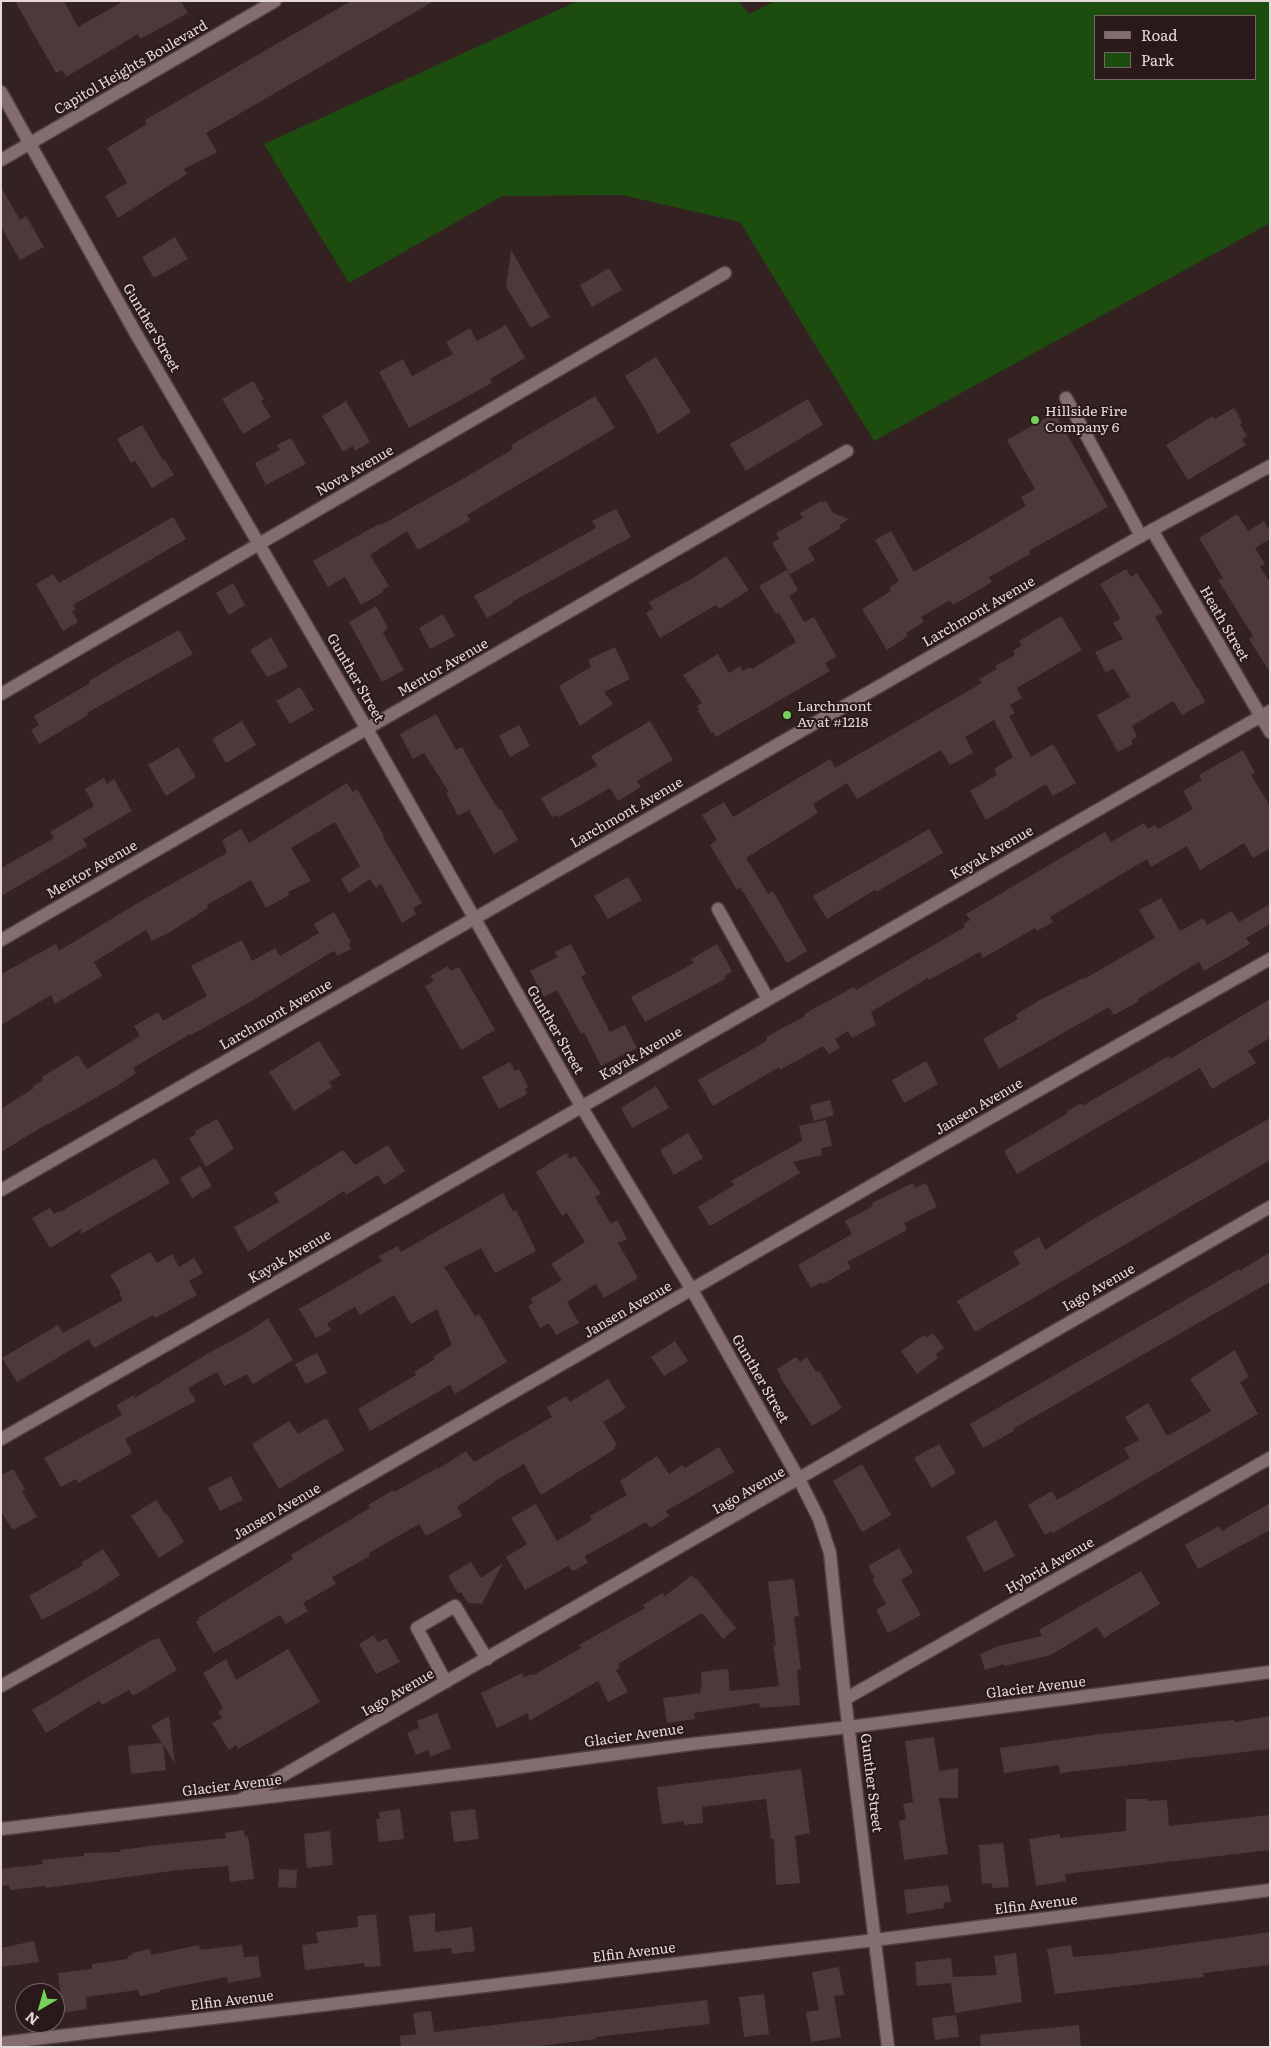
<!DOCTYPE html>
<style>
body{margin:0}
#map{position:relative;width:1271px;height:2048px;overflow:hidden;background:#342223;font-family:Literata,serif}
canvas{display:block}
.frame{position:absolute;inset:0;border:2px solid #e5d8d9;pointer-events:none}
.legend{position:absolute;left:1094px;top:15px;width:162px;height:65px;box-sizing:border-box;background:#2a191a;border:1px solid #756566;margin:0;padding:6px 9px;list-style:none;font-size:15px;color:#e5d8d9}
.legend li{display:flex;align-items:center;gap:10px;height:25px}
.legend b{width:25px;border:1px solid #756566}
.north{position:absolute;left:15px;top:1983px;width:50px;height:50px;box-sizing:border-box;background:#2a191a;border:1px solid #756566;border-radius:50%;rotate:218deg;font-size:14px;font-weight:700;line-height:20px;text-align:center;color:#e5d8d9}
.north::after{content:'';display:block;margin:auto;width:18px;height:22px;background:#74d25c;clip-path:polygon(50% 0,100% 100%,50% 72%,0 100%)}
</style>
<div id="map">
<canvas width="1271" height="2048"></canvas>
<div class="frame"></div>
<ul class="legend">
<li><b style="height:6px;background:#836d6e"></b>Road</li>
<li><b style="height:14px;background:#1d4d0e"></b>Park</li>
</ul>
<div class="north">N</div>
</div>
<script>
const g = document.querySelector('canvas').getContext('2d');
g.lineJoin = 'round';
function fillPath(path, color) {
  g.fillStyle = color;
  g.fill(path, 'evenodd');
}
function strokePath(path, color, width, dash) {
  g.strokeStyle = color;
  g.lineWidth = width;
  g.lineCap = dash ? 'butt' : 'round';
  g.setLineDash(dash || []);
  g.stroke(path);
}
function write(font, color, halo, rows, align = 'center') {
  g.font = font + ' Literata,serif';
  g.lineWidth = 4;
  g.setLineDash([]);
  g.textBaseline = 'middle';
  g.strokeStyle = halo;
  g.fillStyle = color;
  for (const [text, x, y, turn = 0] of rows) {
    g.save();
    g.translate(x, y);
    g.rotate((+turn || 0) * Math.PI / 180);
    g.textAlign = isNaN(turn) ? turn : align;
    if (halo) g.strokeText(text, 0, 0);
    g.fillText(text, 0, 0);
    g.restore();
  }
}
fillPath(new Path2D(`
 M578,1H738L749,14L775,1H1270V223L874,441L740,222L622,195L502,196L349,283L264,144ZM1095,16H1255V79H1095Z`), '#1d4d0e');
fillPath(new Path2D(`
 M15,1H64L78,27L124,1H181L188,13L140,39L138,34L66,77L62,70L56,73Z
 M351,1H434L206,133L217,152L184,169L187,174L118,218L105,196L127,183L107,148L147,124L145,120Z
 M1,187L20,220L26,216L44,247L20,260L1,227Z
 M175,237L188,259L154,278L142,257Z
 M511,250L550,317L531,328L506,287Z
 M609,268L622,290L592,307L580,285Z
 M506,325L525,358L490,379L492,383L409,428L379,372L403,359L412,376L453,354L446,342L470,328L477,341Z
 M656,357L691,412L658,434L649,416L625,376Z
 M253,381L264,399L261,401L271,417L243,434L222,399Z
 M595,396L615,428L467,515L470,520L418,550L407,531L370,555L389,586L382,590L383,592L361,605L345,577L328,587L313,561L379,524L381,525L466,477L513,449L511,445Z
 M808,399L823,425L746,471L730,444Z
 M346,401L370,442L355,451L353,446L343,452L322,416Z
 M1234,408L1242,422L1240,424L1247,436L1242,439L1246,445L1188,480L1166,445L1213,416L1215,419Z
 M1055,413L1108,507L1030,550V554L989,577L992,582L953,605L950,600L921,617L924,622L906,633L908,636L887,650L862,609L891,591L889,588L899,581L875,540L891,531L914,572L1026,506L1021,497L1035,489L1007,440Z
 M142,425L163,460L164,459L174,475L152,488L135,461L131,463L117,439Z
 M291,438L306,464L266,485L255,463L280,450L277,445Z
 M821,501L823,503L826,501L833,513L849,519L839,525L841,528L808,548L815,560L790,574L772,543L779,539L776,533L803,518L800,513Z
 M616,509L631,537L512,602L513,603L487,618L474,596L596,528L592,521Z
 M1237,514L1248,531L1264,521L1270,531V539L1255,548L1265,564L1260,567L1270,582V672L1249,639L1253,636L1218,580L1223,578L1199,538Z
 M173,517L186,539L73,605L76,609L72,611L78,622L63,631L36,584L53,574L59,583Z
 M726,556L749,590L719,609L716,605L660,638L646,613L653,609L649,602L693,578Z
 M1126,569L1131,577L1137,573L1163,613L1155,617L1197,688H1198L1205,702L1182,715L1173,701L1132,726L1137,737L1131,740L1133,744L1118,752L1097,715L1130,697L1113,668L1106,673L1095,652L1123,639L1113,623L1120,619L1118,614L1100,584Z
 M787,570L798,590L789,596L804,622L814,617L835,654L836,657L825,663L830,671L716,737L713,732L711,733L698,711L699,710L697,706L702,703L683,675L718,654L729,673L740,666L743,671L750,667L752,669L796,642L779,613L776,614L759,586Z
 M233,583L245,605L229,615L216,593Z
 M376,606L388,628L383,632L384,635L404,670L382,682L349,622Z
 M443,614L455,636L430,649L419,628Z
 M1061,616L1082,650L1017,688L1022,698L1010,705L1015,713L1009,716L1031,757L1053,744L1076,783L1053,796L1046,784L986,820L970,791L997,775L994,769L1013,757L994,720L965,737L973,753L950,765L941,750L857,799L847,783L813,804L818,813L746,858L768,894L773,891L807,951L787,963L740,887L737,890L710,845L717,840L702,815L724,802L733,817L830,759L835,768L982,683L979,679L997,669L995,666L1015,655L1013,651L1022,645L1019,641Z
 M179,630L193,654L87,713L88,715L39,744L31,730L39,725L34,716L90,683L89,681L121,662Z
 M271,637L288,667L267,677L250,650Z
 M615,647L630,679L604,692L613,704L580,726L559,686L591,667L588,660Z
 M300,687L314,710L290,724L276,701Z
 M436,714L456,750L462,747L486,790L499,810L501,809L518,840L494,854L469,810L458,816L446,793L449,792L424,753L413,759L400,734Z
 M242,721L256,745L226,763L212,739Z
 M650,721L673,760L637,781L641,787L618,801L610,788L559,817L557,815L552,817L541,798L597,766L591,756Z
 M519,725L530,746L510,757L499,736Z
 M178,747L196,777L166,796L148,765Z
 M1243,750L1255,773L1251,775L1270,806V848L1253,858L1244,843L1200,870L1187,846L1151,867L1147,859L1050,917L1053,922L1037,931L1035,928L983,958L980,952L929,980L928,978L871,1012L876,1025L852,1038L848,1031L835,1039L840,1048L829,1054L823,1046L780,1070L779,1067L713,1106L698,1080L765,1042L767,1039L766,1037L805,1016L804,1014L854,987L856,990L965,927L964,924L970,920L966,914L1105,832L1111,842L1144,823L1148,829L1155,825L1158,829L1193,809L1183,791L1202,780L1199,775Z
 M104,778L107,784L114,779L132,811L83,839L87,846L1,896V868L54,838L50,832L94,806L85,789Z
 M347,783L353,792L357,789L384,836L383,837L422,903L413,908L416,914L402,923L381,884L376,888L370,879L349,893L341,879L360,866L335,822L291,848L311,881L288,892L289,895L266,908L251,880L207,905L208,908L170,932L152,941L146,930L94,962L102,976L55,1004L51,995L1,1025V974L56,944L59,951L141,901L227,853L222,840L241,829L249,843Z
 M929,829L943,853L876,892L875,890L827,919L813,896Z
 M628,877L642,900L608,919L594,896Z
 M1161,898L1180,931L1203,918L1207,925L1232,911L1239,922L1270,904V924L1246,938L1250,944L1204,971L1199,962L1138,999L1139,1001L1114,1015L1109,1007L999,1069L983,1039L1018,1019L1015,1015L1040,1000L1083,978L1084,979L1155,938L1139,910Z
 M334,912L351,942L348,944L351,949L337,956L335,951L330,953L250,1002L191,1035L190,1034L133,1068L136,1073L117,1086L47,1125V1124L1,1152V1109L34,1088L33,1086L43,1080L42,1077L78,1055L87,1069L140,1036L134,1026L158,1012L163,1021L207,996L191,966L242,940L252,961L275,948L280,956L319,933L314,924Z
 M571,944L586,974L581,977L610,1032L625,1025L637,1048L601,1066L584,1032L581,1034L557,990L544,997L530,971L558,957L555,952Z
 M717,944L732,971L724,977L725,979L645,1022L631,997L694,963L691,959Z
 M448,966L451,971L459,967L495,1030L461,1050L425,986L434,981L430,976Z
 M1270,999V1038L1248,1051L1256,1063L1212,1089L1200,1068L1017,1174L1004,1151L1068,1113L1067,1111L1080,1104L1084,1105L1169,1056L1170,1059Z
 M319,1041L341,1075L329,1082L332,1087L294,1111L269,1072Z
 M926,1061L938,1084L904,1103L892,1080Z
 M510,1062L515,1071L519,1069L528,1087L525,1089L527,1094L499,1109L482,1077Z
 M656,1086L669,1108L632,1128L621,1108Z
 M830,1100L834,1115L814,1121L810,1105Z
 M1270,1118V1160L975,1332L957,1301L1020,1264L1013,1252L1039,1237L1045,1250L1090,1221Z
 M217,1119L234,1149L206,1167L189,1138L196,1134L195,1131Z
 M826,1120L832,1146L821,1148L822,1155L793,1162L800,1173L710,1226L698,1207L734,1185L731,1181L802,1141L799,1126Z
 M688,1133L703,1158L674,1175L660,1150Z
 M388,1145L405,1171L384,1185L378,1175L346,1195L344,1191L248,1252L234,1227L279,1202L274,1193L343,1150L355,1165Z
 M566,1153L570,1159L575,1156L601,1194L595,1197L611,1224L617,1220L627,1239L618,1243L638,1278L604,1298L596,1284L567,1302L579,1323L556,1335L549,1323L540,1328L528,1306L533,1303L530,1299L562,1280L551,1264L585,1242L567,1213L562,1216L536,1172Z
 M155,1158L170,1183L81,1234V1229L50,1248L32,1218L50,1208L54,1214L60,1211V1212Z
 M200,1166L212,1186L192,1198L180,1178Z
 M913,1183L915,1188L926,1183L937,1207L904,1223L907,1230L847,1262L851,1268L823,1284L821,1282L811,1288L798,1265L852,1234L845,1221L873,1206L872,1203Z
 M503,1193L513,1212L516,1210L536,1251L495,1273L481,1248L444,1267L475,1316L479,1314L507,1362L455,1394L450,1385L370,1431L358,1409L416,1375L414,1372L435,1359L433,1357L452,1345L437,1309L411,1324L394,1295L360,1315L355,1307L327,1323L331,1330L316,1338L299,1309L382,1261L379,1256L398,1246L401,1252Z
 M150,1252L157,1263L172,1254L179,1267L194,1258L203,1273L189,1281L197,1295L155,1318L153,1315L94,1348L89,1339L17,1382L2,1358L58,1325L63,1333L123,1300L119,1294L121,1293L110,1275Z
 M1270,1252V1282L1013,1429L1014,1431L983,1448L970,1424L1239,1269L1240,1271Z
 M268,1318L293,1360L253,1384L247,1374L224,1386L217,1372L188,1388L196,1401L125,1439L132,1453L78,1483L76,1479L61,1487L44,1458L122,1415L117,1405L134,1395L135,1398L207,1354L248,1332Z
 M933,1333L944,1348L936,1354L938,1358L917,1374L901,1351L924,1335L926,1338Z
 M675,1341L688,1361L664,1376L651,1357Z
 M1235,1350L1249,1377L1240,1382L1258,1414L1053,1533L1052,1531L1045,1535L1028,1505L1052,1491L1057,1500L1130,1458L1124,1448L1139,1440L1125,1417L1148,1403L1167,1436L1211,1411L1190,1379Z
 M317,1353L327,1373L306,1384L295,1364Z
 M796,1357L800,1362L807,1357L816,1372L819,1371L842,1408L812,1426L780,1377L781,1376L777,1369Z
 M608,1379L626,1408L603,1422L617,1445L614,1447L615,1449L541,1495L524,1464L493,1482V1483L457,1507L462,1516L426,1536L419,1524L369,1553L370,1556L332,1577L336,1584L303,1603L308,1611L286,1624L280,1615L214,1653L196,1622L199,1620L198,1618L293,1559L291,1555L370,1508L368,1505L393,1490L394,1492L437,1468L438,1469L466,1451L474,1462L552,1417L547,1407L566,1396L570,1402Z
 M326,1418L344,1450L279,1489L252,1444L289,1421L298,1434Z
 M939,1444L956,1473L932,1488L914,1458Z
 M719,1447L734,1472L666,1511L669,1516L650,1528L646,1522L585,1556L588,1563L573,1571L568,1566L525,1590L506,1557L527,1544L511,1518L536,1504L557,1541L592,1520L590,1516L627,1495L620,1481L657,1456L669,1474L682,1465L685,1468Z
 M862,1464L891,1515L862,1532L833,1481Z
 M13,1469L25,1489L22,1491L37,1517L13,1530L1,1512V1475Z
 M231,1476L243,1500L220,1511L208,1488Z
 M156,1500L166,1515L167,1514L184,1542L159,1558L131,1516Z
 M1270,1503V1530L1198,1569L1185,1545L1219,1526L1222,1531Z
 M996,1520L1015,1556L984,1572L966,1537Z
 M899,1548L913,1573L901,1580L921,1615L888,1633L876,1610L886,1604L872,1579L875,1578L868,1566Z
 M103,1549L120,1575L99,1589L42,1620L29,1596L83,1565L81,1563Z
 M471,1562L481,1578L503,1563L482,1604L468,1603L461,1592L458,1593L449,1578V1575Z
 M1141,1571L1160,1604L1104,1638L1097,1627L1051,1655L1004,1666V1664L985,1670L980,1654L999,1646L1042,1636L1039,1630Z
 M692,1575L694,1579L696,1578L736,1628L723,1639L702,1613L618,1664L620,1668L616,1670L628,1692L608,1702L598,1681L529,1721L528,1713L497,1728L481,1693L522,1673L524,1677L533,1674L534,1675L581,1648L579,1645L645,1608L643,1605L662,1593L665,1596Z
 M794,1579L799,1616L794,1617L801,1670H797L800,1705L760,1708L759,1703L694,1713L695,1719L667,1723L663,1698L701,1693L700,1687H702L701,1672L728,1669L730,1691L779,1686L773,1643L776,1647L768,1582Z
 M374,1635L378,1642L386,1638L400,1662L376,1674L359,1644Z
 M159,1638L177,1670L133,1696L129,1690L102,1705L99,1701L46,1733L32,1710L150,1641Z
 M288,1649L320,1702L238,1749L236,1745L229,1750L212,1723L222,1718L218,1712L223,1708L203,1673L226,1659L236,1680Z
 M437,1713L451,1748L430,1757L428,1750L416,1755L407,1733L419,1728L417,1721Z
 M169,1716L175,1764L163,1744L166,1770L131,1774L128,1746L162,1743L151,1726Z
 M1270,1716V1749L1060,1773L1059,1765L1004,1773L1000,1748L1093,1735L1234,1720V1722Z
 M934,1737L939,1771L958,1768V1798H939L948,1854L904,1860L899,1821L906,1819L903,1804L913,1802L905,1741Z
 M801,1769L810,1833L795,1836L800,1883L776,1885L774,1839H771L766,1799L702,1807L703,1823L684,1825V1821L662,1824L657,1787Z
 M1126,1799H1147V1801L1167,1800L1169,1826L1270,1815V1850L1065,1874L1066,1881L1036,1886L1029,1839L1060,1834V1838L1126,1831Z
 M400,1809L404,1839L379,1842L376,1819H380L379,1812Z
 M475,1809L479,1839L454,1842L450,1812Z
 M244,1830L245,1837L248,1836L254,1879L230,1882L228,1866L179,1870L45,1888V1886L10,1890L9,1885L1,1886V1869L43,1864L42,1860L84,1856V1853L121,1852L120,1850L158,1845L226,1838L225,1833Z
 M330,1831L333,1865L307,1868L304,1834Z
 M1003,1843L1009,1887L992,1888V1883L982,1884L979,1845Z
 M279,1869L297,1870L296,1888L278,1887Z
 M948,1885L951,1902L943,1903L944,1908L907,1914L904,1890Z
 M435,1913V1932L472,1927L475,1951L452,1954L451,1948L414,1952L409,1916Z
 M376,1914L381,1966L365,1967L364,1963L305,1970L302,1945L318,1943L316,1932L358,1927L357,1916Z
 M1270,1932V1965L1203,1973L1204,1977L1055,1994L1047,1949L1071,1945L1073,1957L1110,1954Z
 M34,1941L39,1962L1,1967V1948Z
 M199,1945L200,1950L242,1945L244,1957L258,1956L261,1977L228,1983L227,1977L160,1990V1992L140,1996L138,1990L86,1997L87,2009L63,2013L58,1973L92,1969V1964L128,1959V1956L133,1955L132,1953L150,1949L151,1955Z
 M1016,1953L1022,2002L955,2013L951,1983L917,1986L915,1962L951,1958L953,1977L997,1975L994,1956Z
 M839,1967L844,1995L834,1996L841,2037L811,2042L806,2012L819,2010L812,1972Z
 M764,1994L769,2034L744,2037L739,1997Z
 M707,2000L710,2024L596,2037V2039L532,2047H401L400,2036L416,2034L413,2013L431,2011L434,2032Z
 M956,2015L959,2037L935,2040L932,2018Z
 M1079,2025L1081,2047H981L980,2035Z`), '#4d393b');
const lane = new Path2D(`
 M1066,398L1141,536
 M718,909L768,999
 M446,1682L417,1628L455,1606L487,1659
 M242,1799L1270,1207`);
const street = new Path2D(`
 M1,92L135,332L367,729L581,1106L692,1290L799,1479L819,1519L830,1553L845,1699L888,2047
 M1,160L275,1
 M1152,530L1270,732
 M1,694L725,273
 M1,940L847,451
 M1,1439L270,1286L1270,711
 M1,1686L110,1625L902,1168L1270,959
 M845,1699L1270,1458
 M1,1829L519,1767L692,1744L849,1727L1270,1672
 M1,2043L875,1940L1270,1890`);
const secondary = new Path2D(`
 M1,1190L1141,536L1270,466`);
strokePath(lane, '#504042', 15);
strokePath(street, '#504042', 15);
strokePath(secondary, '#504042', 15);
strokePath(lane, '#836d6e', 12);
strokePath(street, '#836d6e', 12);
strokePath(secondary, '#836d6e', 12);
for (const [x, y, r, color] of [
 [1035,420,5,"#74d25c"],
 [787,715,5,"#74d25c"]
]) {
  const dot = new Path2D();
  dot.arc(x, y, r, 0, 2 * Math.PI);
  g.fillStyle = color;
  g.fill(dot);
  strokePath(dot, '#2a191a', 2);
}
write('14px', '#e5d8d9', '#2a191a', [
 ["Capitol Heights Boulevard",131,68,-30],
 ["Gunther Street",151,328,60],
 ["Nova Avenue",355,471,-30],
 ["Larchmont Avenue",979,612,-30],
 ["Heath Street",1224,624,60],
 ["Mentor Avenue",443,668,-30],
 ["Gunther Street",355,678,60],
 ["Larchmont Avenue",627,813,-30],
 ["Kayak Avenue",992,853,-30],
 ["Mentor Avenue",92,870,-30],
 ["Larchmont Avenue",276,1015,-30],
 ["Gunther Street",555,1030,60],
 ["Kayak Avenue",641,1054,-30],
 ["Jansen Avenue",979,1107,-30],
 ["Kayak Avenue",290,1257,-30],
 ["Iago Avenue",1099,1288,-30],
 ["Jansen Avenue",628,1310,-30],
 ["Gunther Street",760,1379,60],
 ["Iago Avenue",749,1491,-30],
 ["Jansen Avenue",277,1512,-30],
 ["Hybrid Avenue",1050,1566,-30],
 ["Glacier Avenue",1036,1688,-7],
 ["Iago Avenue",398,1693,-30],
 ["Glacier Avenue",634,1736,-8],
 ["Gunther Street",871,1783,83],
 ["Glacier Avenue",232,1786,-7],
 ["Elfin Avenue",1036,1905,-7],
 ["Elfin Avenue",634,1953,-7],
 ["Elfin Avenue",232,2001,-7]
]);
write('14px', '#e5d8d9', '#2a191a', [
 ["Hillside Fire",1045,412],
 ["Company 6",1045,428],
 ["Larchmont",797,707],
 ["Av at #1218",797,723]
], 'left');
</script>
